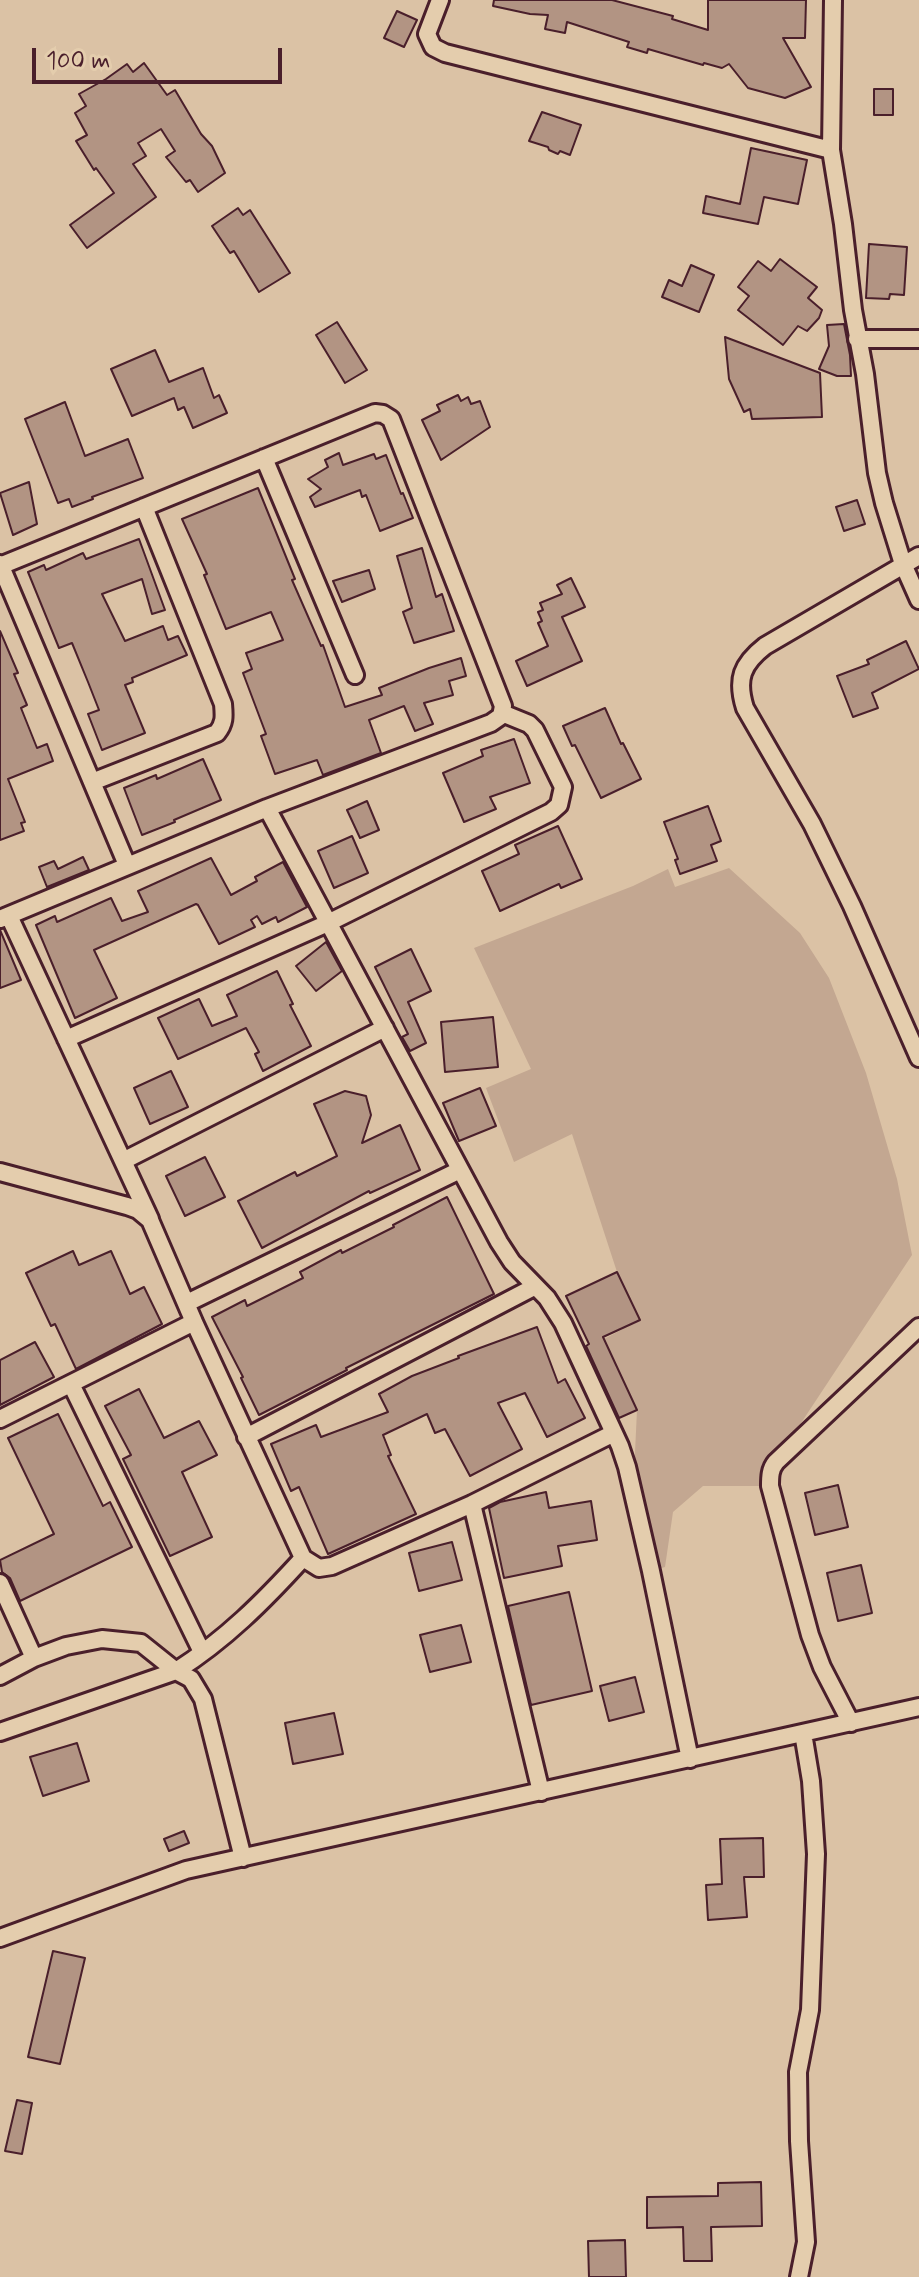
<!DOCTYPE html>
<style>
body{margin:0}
#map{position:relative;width:919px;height:2277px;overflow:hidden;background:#dbc2a5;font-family:Mynerve,sans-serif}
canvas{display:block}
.scale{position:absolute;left:32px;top:48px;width:250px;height:36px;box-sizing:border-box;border:4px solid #4a1f2b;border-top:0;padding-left:10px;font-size:24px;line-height:28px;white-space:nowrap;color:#4a1f2b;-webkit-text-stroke:6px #e4cdad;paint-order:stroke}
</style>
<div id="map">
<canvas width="919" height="2277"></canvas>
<div class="scale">100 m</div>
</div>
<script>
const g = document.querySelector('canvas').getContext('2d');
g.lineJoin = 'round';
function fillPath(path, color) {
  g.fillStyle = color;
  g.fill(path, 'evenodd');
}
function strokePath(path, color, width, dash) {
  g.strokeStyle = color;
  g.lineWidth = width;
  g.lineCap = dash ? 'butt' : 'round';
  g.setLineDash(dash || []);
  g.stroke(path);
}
fillPath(new Path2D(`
 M729,868L800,933L829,978L866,1073L897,1179L912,1255L772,1467L770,1486H703L673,1512L665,1567L651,1571L633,1495L637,1410L604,1339L640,1320L617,1272L572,1134L514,1162L486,1088L531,1069L474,948L633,886L668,869L675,887Z`), '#c3a791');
const building = new Path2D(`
 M494,0H612L673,16L672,19L708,30V0H806L805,38H783L811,87L785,98L748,88L729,64L722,68L704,63L703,65L648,49L647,53L627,47L629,42L567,22L565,33L545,29L548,15L530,14L493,6Z
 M397,11L417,20L404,47L384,38Z
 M144,63L167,95L175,90L201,134L212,146L225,173L198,192L190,180L186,182L166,157L175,151L161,129L138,143L146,156L133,164L156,197L87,248L70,225L114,193L96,168L94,170L76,141L87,135L75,113L86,106L79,94L106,79L127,64L133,72Z
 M874,89H893V115H874Z
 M542,112L581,125L570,155L560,151L558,154L549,150L548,147L529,141Z
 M751,148L807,160L798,204L764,197L758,224L703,213L706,196L740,204Z
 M238,208L243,215L250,210L290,273L259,292L234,251L230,253L212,226Z
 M869,244L907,247L904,295L890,294L889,299L866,298Z
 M780,259L817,287L808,298L822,310L819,318L807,331L798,326L783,345L738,310L749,296L738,287L758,261L771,271Z
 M691,265L714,275L699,312L662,297L669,280L682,286Z
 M337,322L367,370L345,383L316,335Z
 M844,324L850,355L851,376H837L819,369L829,346L827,325Z
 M725,337L820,373L822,417L752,419L750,409L744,412L729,379Z
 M155,350L169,382L203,368L214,398L219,395L227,413L193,428L184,407L178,410L174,398L132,416L111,369Z
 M458,395L461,401L468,397L471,404L480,401L490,427L441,460L422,420L440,411L437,405Z
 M65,402L85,456L128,439L143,478L92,497L93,499L72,507L69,499L58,503L25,419Z
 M339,453L343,465L374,454L376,459L386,455L401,494L403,493L413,518L380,531L366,495L362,497L360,490L315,507L310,497L321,489L308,479L328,467L325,460Z
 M29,482L37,524L13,535L0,493Z
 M258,488L295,579L292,580L321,646L323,645L345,707L382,695L379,688L429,668L461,658L466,676L449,681L453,695L424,703L433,724L415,731L404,706L369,720L381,753L323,775L317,760L275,774L261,736L266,734L243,673L252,669L246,653L283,640L271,612L226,629L204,575L207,574L182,519Z
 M857,500L865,524L844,531L836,507Z
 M139,539L165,610L152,614L142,579L102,594L125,641L163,626L168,640L178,636L187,655L132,678L133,682L125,685L145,733L102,750L88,714L99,710L88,682L72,643L59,648L28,572L44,565L46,570L83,553L86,559Z
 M422,548L436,597L442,594L454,631L414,643L403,612L412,608L397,556Z
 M369,570L375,589L342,602L333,581Z
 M571,578L585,607L562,617L582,661L527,686L516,661L548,646L538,623L542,621L538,612L543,610L540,603L562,594L557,585Z
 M0,631L18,673L14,674L27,705L21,708L37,748L47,744L53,761L8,779L25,822L21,823L24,831L0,840Z
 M906,641L919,669L872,693L878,708L853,717L837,676L869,664L867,660Z
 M605,708L621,744L623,743L641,779L601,798L575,745L572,746L563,726Z
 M514,739L530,783L490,797L496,809L464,822L443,773L483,756L481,750Z
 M203,759L221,800L174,820L175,822L142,835L124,788L156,775L157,779Z
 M367,801L379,830L360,838L347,810Z
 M708,806L721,841L711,845L717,861L680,874L675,860L678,859L664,822Z
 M558,826L582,879L561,888L559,884L500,911L482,871L519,854L515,845Z
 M352,836L368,873L334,888L318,851Z
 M83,857L89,870L47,887L39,867L54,861L58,869Z
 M211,858L231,895L257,881L255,877L283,862L307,907L278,922L276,917L262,924L257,916L251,920L255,927L219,944L198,905L196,904L94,950L117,998L75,1018L36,925L55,916L57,922L111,898L122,921L148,912L138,891Z
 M0,930L21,980L0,988Z
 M326,942L342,971L316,991L296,966Z
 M411,949L431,991L408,1002L426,1043L410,1051L402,1037L408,1034L375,967Z
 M277,971L293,1004L290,1005L311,1046L263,1071L255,1054L259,1052L246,1028L178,1059L158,1018L199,999L212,1026L237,1016L227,995Z
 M493,1017L498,1067L445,1072L441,1022Z
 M171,1071L188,1107L150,1124L134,1088Z
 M480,1088L496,1126L459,1141L443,1103Z
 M345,1091L366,1096L371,1115L362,1143L400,1125L420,1170L370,1193L369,1191L262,1248L238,1201L295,1172L297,1176L337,1156L314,1104Z
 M205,1157L225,1197L185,1216L166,1176Z
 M447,1197L494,1294L346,1368L347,1370L259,1415L241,1378L243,1377L212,1317L245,1300L247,1306L303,1278L300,1272L341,1250L342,1253L394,1227L393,1225Z
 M73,1251L79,1265L111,1251L130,1294L144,1287L162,1324L76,1369L55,1324L51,1326L26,1273Z
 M617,1272L640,1320L603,1337L637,1410L619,1418L586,1346L589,1344L566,1296Z
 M537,1327L558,1383L565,1379L585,1418L547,1437L525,1393L498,1403L522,1449L470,1476L445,1429L435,1433L427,1414L383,1435L391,1455L388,1456L416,1514L328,1554L299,1487L291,1491L271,1444L316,1425L321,1437L388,1412L379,1394L412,1376L459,1358L458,1356Z
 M35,1342L54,1377L0,1405V1360Z
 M139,1389L164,1438L199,1421L217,1455L182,1472L212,1537L170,1556L123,1459L131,1455L105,1406Z
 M58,1414L103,1506L110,1502L132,1547L20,1601L10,1578L2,1572L0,1560L54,1534L8,1438Z
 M838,1485L848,1527L815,1535L805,1493Z
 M546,1492L549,1508L591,1501L597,1540L558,1546L562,1566L504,1578L489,1508L500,1502Z
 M452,1542L462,1580L419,1591L409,1553Z
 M861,1565L872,1613L838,1621L827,1573Z
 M569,1592L592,1691L531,1705L508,1606Z
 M461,1625L471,1662L430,1672L420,1635Z
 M635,1677L644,1712L609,1721L600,1686Z
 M334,1713L343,1754L293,1764L285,1723Z
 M77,1743L89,1781L43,1796L30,1757Z
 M184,1831L189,1843L169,1851L164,1839Z
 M763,1838L764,1877H744L747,1917L708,1920L706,1885L722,1884L720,1839Z
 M53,1951L85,1958L60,2064L28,2057Z
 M17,2100L32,2103L22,2154L5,2151Z
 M761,2182L762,2226L711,2227L712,2261H684L683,2227L647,2228V2197L718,2196V2183Z
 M625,2240L626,2277H589L588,2241Z`);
fillPath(building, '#b29483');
strokePath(building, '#4a1f2b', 2);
const minor = new Path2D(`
 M440,0L427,34L433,47L445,53L831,150
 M833,0L831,150L843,224L853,310L865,374L877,473L884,503L903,564L919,600
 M857,339H919
 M264,458L355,675
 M919,556L765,646C742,664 736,679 745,708L812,824L852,906L919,1058
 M0,564L127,865
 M0,566L375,413L383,414L391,419L503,706L501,716L491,723L267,808L0,919
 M92,782L217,733C225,723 224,716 223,704L144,507
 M267,808L499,1242L512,1262L547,1298L563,1323L620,1446L627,1467L651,1571L690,1759
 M9,916L150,1219
 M66,1039L328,923L551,812L559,805L563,787L535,730L529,724L502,713
 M123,1161L385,1028
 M0,1172L127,1206L138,1210L150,1220L194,1322L303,1558L319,1568L332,1566L472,1504L614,1433
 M187,1303L460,1170
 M71,1384L202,1652
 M0,1419L194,1322
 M246,1437L534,1287
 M472,1504L541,1792
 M0,1583L34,1658
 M0,1676L34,1658L66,1646L102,1639L141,1643L176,1671C225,1640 264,1601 303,1558
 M851,1723L822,1667L810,1635L770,1486C770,1477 770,1469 776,1462L919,1327
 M0,1732L176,1671L191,1679L203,1699L243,1858
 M0,1938L186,1870L919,1707
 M799,2277L806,2242L799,2141L798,2072L810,2010L816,1854L811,1781L803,1733`);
strokePath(minor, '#4a1f2b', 22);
strokePath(minor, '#e4cdad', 16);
</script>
